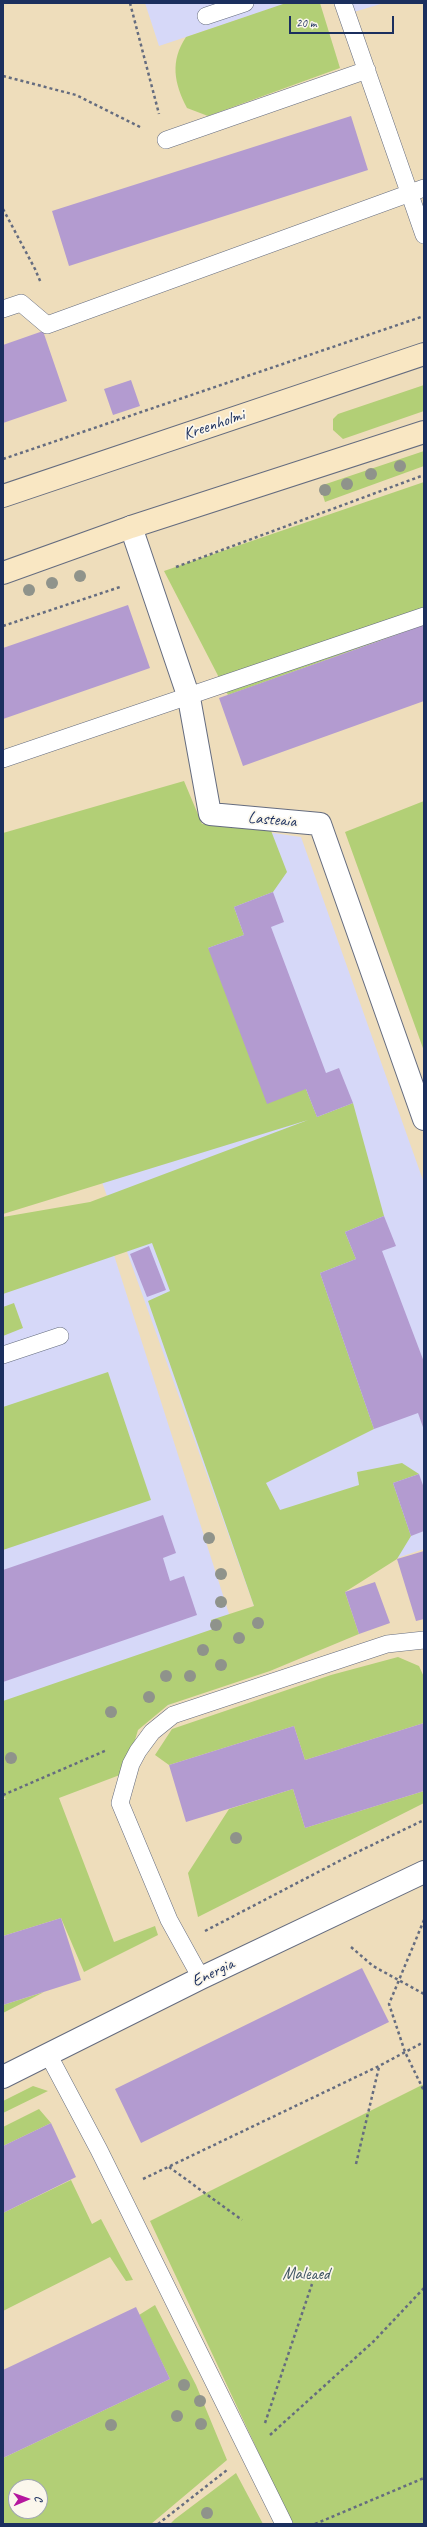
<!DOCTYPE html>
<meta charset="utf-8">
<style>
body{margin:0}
#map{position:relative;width:427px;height:2527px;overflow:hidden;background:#edb;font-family:Caveat,sans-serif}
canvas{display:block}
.frame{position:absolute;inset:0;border:4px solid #1b2f5e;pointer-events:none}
.north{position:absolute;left:8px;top:2479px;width:40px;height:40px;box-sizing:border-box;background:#fbf7ec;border:1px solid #a1a7b3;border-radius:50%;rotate:88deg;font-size:11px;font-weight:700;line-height:16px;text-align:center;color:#1b2f5e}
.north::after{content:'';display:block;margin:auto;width:14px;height:18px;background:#b5179e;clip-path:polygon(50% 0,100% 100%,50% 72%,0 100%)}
.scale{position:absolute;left:289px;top:16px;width:105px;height:18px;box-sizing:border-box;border:2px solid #1b2f5e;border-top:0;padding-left:5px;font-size:12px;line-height:14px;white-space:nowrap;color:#1b2f5e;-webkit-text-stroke:3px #fbf7ec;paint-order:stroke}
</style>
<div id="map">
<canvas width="427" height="2527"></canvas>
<div class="frame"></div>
<div class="north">С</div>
<div class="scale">20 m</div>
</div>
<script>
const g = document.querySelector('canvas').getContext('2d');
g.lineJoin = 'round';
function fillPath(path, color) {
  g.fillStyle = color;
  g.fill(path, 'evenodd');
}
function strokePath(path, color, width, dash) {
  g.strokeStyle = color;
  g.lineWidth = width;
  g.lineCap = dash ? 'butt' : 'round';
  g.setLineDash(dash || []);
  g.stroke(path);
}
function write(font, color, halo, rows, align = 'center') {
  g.font = font + ' Caveat,sans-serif';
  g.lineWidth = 3.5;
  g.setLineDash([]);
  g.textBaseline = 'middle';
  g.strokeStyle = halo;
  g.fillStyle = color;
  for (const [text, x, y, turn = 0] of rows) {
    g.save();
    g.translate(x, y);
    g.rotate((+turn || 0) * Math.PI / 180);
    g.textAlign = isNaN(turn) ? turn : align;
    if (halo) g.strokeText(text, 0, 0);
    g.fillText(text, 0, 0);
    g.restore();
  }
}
fillPath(new Path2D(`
 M145,3H288L159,46Z
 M351,3H384L354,12Z
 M266,832L301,837L424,1183V1549L254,1606L3,906Z
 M113,1252L247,1670L3,1779V1289Z`), '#d6d8f8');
fillPath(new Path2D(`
 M286,3H320L340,68L208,116L187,108C174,83 170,61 186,37Z
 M424,385V411L343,439L333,430V419L338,414Z
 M424,451V466L325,502L320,486Z
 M424,482V625L228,695L164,571Z
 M184,781L202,824L270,828L287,872L273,892L234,907L244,935L208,948L306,1089L317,1117L353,1103L384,1216L345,1232L356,1259L320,1273L374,1429L266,1483L280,1510L359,1485L357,1472L402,1463L419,1474L393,1483L411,1536L397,1559L345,1592L359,1634L270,1671L168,1705L138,1730L125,1773L59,1798L114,1942L155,1926L158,1935L84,1972L61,1918L3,1936V1800L6,1798L3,1797V1701L213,1629L211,1620L254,1606L148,1301L170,1291L152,1243L3,1294V1217L90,1202L308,1120L3,1214V833Z
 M424,801V1051L345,832Z
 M14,1303L23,1328L3,1336V1307Z
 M108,1372L151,1500L3,1550V1407Z
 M398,1657L419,1666L424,1677V1723L305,1760L294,1726L169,1765L155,1755L172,1729L331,1675Z
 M293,1789L305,1828L424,1791V1803L198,1917L188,1873L229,1809Z
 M44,1992L3,2013V2005Z
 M424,2084V2524H292L150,2221Z
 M33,2086L48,2091L3,2113V2101Z
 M39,2109L51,2123L3,2146V2127Z
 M71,2180L92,2224L101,2219L133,2280L126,2281L110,2257L3,2311V2213Z
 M155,2305L196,2385L227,2460L151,2524H3V2458L170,2379L139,2315ZM16,2487H40V2511H16Z
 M236,2473L263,2524H170L175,2519Z`), '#b2cf76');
fillPath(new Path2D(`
 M351,116L368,170L69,266L52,211Z
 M43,331L67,401L3,423V345Z
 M131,380L140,406L113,415L104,389Z
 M128,605L150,668L3,719V648Z
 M424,625V701L243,766L219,698Z
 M273,892L284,922L271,927L326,1073L339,1068L353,1103L317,1117L306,1089L267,1104L208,948L244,935L234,907Z
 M384,1216L396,1246L382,1251L424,1362V1430L418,1413L374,1429L320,1273L356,1259L345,1232Z
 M149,1246L166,1290L147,1297L130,1254Z
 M419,1474L424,1488V1531L411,1536L393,1483Z
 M163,1515L176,1553L163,1558L170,1581L184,1576L197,1615L3,1682V1570Z
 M424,1551V1619L416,1621L397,1559Z
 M375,1582L390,1623L359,1634L345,1592Z
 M424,1723V1791L305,1828L293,1789L186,1822L169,1765L294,1726L305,1760Z
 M61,1918L81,1980L3,2005V1936Z
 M362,1968L389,2022L141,2143L115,2089Z
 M51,2123L76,2177L3,2213V2146Z
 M136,2307L170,2379L3,2458V2370Z`), '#b39bd0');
const service = new Path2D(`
 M343,3L424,235
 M206,16L245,3
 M166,140L367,70
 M3,309L21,303L47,325L424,188
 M3,759L424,616
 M3,1355L60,1336
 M201,1978L169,1920L120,1803L131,1764L138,1751L152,1732L173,1715L387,1644L424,1640
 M48,2054L99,2150L284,2524`);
const minor = new Path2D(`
 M131,527L189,698L210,814L320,824L424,1119
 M3,2077L201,1978L424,1872`);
const secondary = new Path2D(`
 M3,496L424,354
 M3,573L131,527L424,432`);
strokePath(service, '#656c7f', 18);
strokePath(minor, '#656c7f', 24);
strokePath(secondary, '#656c7f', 24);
strokePath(new Path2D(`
 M130,3L159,114
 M3,76L76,95L142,128
 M3,209L35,269L41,283
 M3,459L424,316
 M176,567L424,475
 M3,626L120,587
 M3,1795L107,1750
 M424,1920L389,2004L405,2052L424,2091
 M205,1931L345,1858L424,1820
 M351,1947L373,1966L424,1994
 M356,2164L379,2067
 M169,2167L242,2220
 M143,2179L379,2066L424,2042
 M265,2423L312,2284
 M270,2435L374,2341L424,2288
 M158,2524L227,2470
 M315,2524L424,2478`), '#656c7f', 2.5, [3, 3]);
strokePath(service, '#fff', 17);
strokePath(minor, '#fff', 22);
strokePath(secondary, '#f9e7c3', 22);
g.fillStyle = '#8f938b';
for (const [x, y] of [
 [400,466],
 [371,474],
 [347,484],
 [325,490],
 [80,576],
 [52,583],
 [29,590],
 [209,1538],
 [221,1574],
 [221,1602],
 [258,1623],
 [216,1625],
 [239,1638],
 [203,1650],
 [221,1665],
 [166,1676],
 [190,1676],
 [149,1697],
 [111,1712],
 [11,1758],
 [236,1838],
 [184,2385],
 [200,2401],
 [177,2416],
 [201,2424],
 [111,2425],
 [207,2513]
]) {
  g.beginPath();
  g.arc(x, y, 6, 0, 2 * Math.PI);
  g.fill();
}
write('17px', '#1b2f5e', '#fbf7ec', [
 ["Kreenholmi",214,425,-19],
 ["Lasteaia",272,820,5],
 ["Energia",213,1973,-26]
]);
write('17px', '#415764', '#fbf7ec', [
 ["Maleaed",306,2275]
]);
</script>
